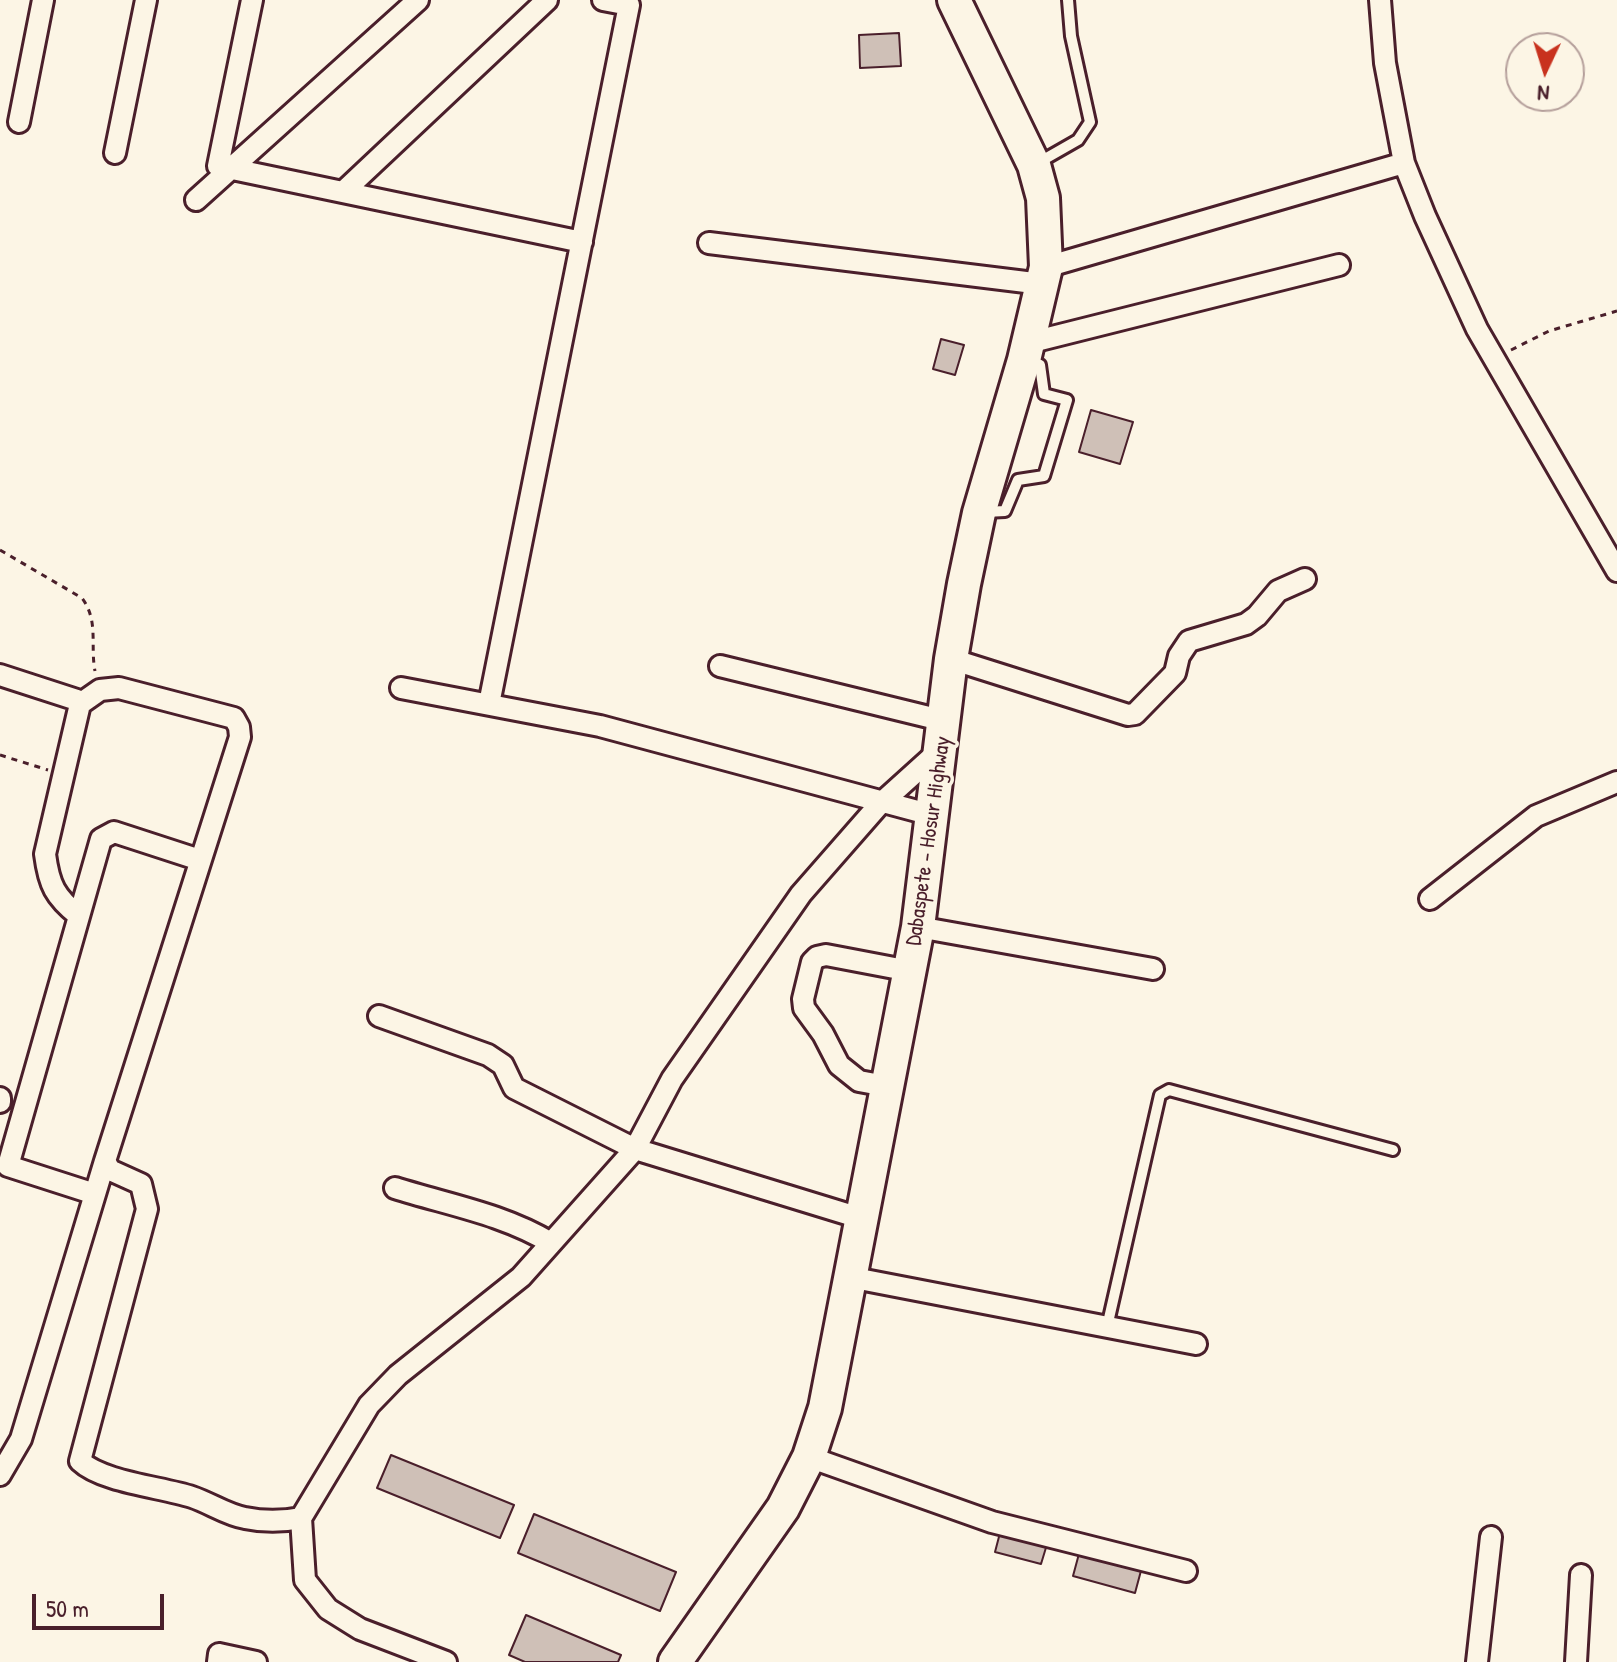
<!DOCTYPE html>
<style>
body{margin:0}
#map{position:relative;width:1617px;height:1662px;overflow:hidden;background:#fcf5e5;font-family:"Patrick Hand",sans-serif}
canvas{display:block}
.north{position:absolute;left:1505px;top:32px;width:80px;height:80px;box-sizing:border-box;background:#fcf5e5;border:2px solid #b59f9b;border-radius:50%;rotate:184deg;font-size:22px;font-weight:700;line-height:32px;text-align:center;color:#4a1f2b}
.north::after{content:'';display:block;margin:auto;width:28px;height:36px;background:#c8321e;clip-path:polygon(50% 0,100% 100%,50% 72%,0 100%)}
.scale{position:absolute;left:32px;top:1594px;width:132px;height:36px;box-sizing:border-box;border:4px solid #4a1f2b;border-top:0;padding-left:10px;font-size:24px;line-height:28px;white-space:nowrap;color:#4a1f2b;-webkit-text-stroke:6px #fcf5e5;paint-order:stroke}
</style>
<div id="map">
<canvas width="1617" height="1662"></canvas>
<div class="north">N</div>
<div class="scale">50 m</div>
</div>
<script>
const g = document.querySelector('canvas').getContext('2d');
g.lineJoin = 'round';
function fillPath(path, color) {
  g.fillStyle = color;
  g.fill(path, 'evenodd');
}
function strokePath(path, color, width, dash) {
  g.strokeStyle = color;
  g.lineWidth = width;
  g.lineCap = dash ? 'butt' : 'round';
  g.setLineDash(dash || []);
  g.stroke(path);
}
function write(font, color, halo, rows, align = 'center') {
  g.font = font + ' "Patrick Hand",sans-serif';
  g.lineWidth = 7;
  g.setLineDash([]);
  g.textBaseline = 'middle';
  g.strokeStyle = halo;
  g.fillStyle = color;
  for (const [text, x, y, turn = 0] of rows) {
    g.save();
    g.translate(x, y);
    g.rotate((+turn || 0) * Math.PI / 180);
    g.textAlign = isNaN(turn) ? turn : align;
    if (halo) g.strokeText(text, 0, 0);
    g.fillText(text, 0, 0);
    g.restore();
  }
}
const building = new Path2D(`
 M899,33L901,66L860,68L859,35Z
 M941,339L964,345L955,375L933,369Z
 M1091,410L1133,422L1120,464L1079,452Z
 M391,1455L514,1505L500,1538L377,1488Z
 M534,1514L676,1572L660,1611L518,1553Z
 M1001,1529L1048,1541L1041,1564L995,1552Z
 M1080,1550L1142,1567L1135,1593L1073,1576Z
 M526,1615L621,1655L618,1662H525L509,1655Z`);
fillPath(building, '#cfc0b7');
strokePath(building, '#4a1f2b', 2);
const service = new Path2D(`
 M1036,164L1078,140L1090,122L1071,36L1068,0
 M985,512L1005,511L1018,480L1044,476L1067,400L1044,394L1040,365L1030,361
 M1107,1327L1160,1095L1169,1090L1393,1150`);
const minor = new Path2D(`
 M252,0L218,166L582,242
 M1380,0L1385,63L1404,163L1425,216L1477,329L1617,571
 M19,122L43,0
 M115,153L146,0
 M343,192L547,0
 M196,200L418,0
 M709,243L1042,284
 M1046,267L1404,163
 M1028,343L1339,265
 M951,659L1128,715L1135,714L1175,673L1179,656L1189,641L1246,624L1257,616L1278,591L1305,579
 M720,666L945,721
 M0,675L77,700L80,704L45,854C49,885 55,897 79,916
 M401,688L600,726L932,815
 M80,704L100,690L119,688L234,718L239,727L240,737L105,1161L110,1170L141,1184L147,1209L80,1461C102,1482 161,1487 192,1497C210,1503 227,1515 245,1518C264,1522 281,1522 301,1518L369,1405L398,1375L521,1277L635,1149L672,1079L801,894L878,806L940,750
 M489,704L629,5L603,0
 M1430,899L1536,816L1617,782
 M918,927L1153,969
 M379,1016L488,1055L503,1065L514,1088L635,1149L860,1218
 M886,1086L859,1081L839,1065L823,1034L804,1008L803,999L812,962L817,957L826,955L910,971
 M0,1098V1102
 M395,1188C449,1205 503,1214 551,1243
 M95,1194L8,1166L101,839L114,832L200,860
 M849,1277L1196,1344
 M809,1457L992,1522L1186,1571
 M0,1475L21,1439L105,1161
 M301,1518L305,1580L328,1609L360,1629L446,1662
 M218,1662L219,1654L256,1662
 M1477,1662L1491,1537
 M1576,1662L1581,1575`);
const trunk = new Path2D(`
 M675,1662L783,1508L809,1457L825,1408L918,927L951,659L964,584L979,513L1024,360L1046,267L1043,198L1034,165L954,0`);
strokePath(service, '#4a1f2b', 16);
strokePath(minor, '#4a1f2b', 26);
strokePath(trunk, '#4a1f2b', 38);
strokePath(new Path2D(`
 M1511,350L1549,331L1617,311
 M0,550L82,598C99,621 90,645 95,671
 M0,755L48,770`), '#4a1f2b', 3, [6, 6]);
strokePath(service, '#fcf5e5', 10);
strokePath(minor, '#fcf5e5', 20);
strokePath(trunk, '#fcf5e5', 32);
write('22px', '#4a1f2b', '#fcf5e5', [
 ["Dabaspete - Hosur Highway",929,841,-82]
]);
</script>
